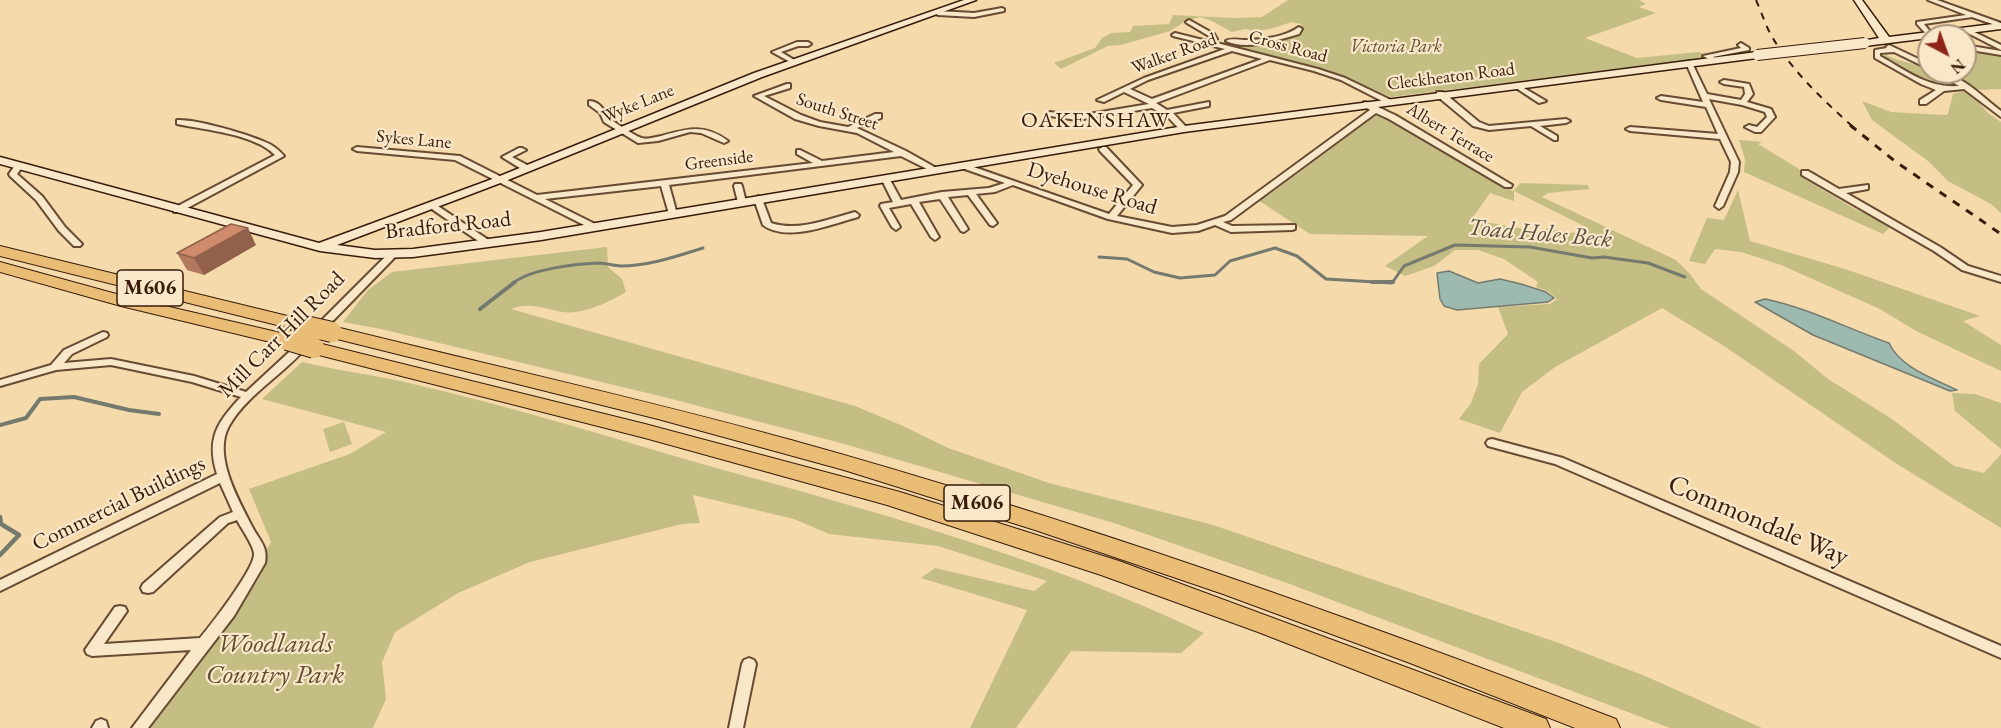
<!DOCTYPE html>
<style>
body{margin:0}
#map{position:relative;width:2001px;height:728px;overflow:hidden;background:#f5daac;font-family:"EB Garamond",serif}
canvas{display:block}
.north{position:absolute;left:1917px;top:24px;width:60px;height:60px;box-sizing:border-box;background:#f8e7c9;border:2px solid #ab957d;border-radius:50%;rotate:139deg;font-size:16px;font-weight:700;line-height:24px;text-align:center;color:#381b0a}
.north::after{content:'';display:block;margin:auto;width:21px;height:27px;background:#8f2418;clip-path:polygon(50% 0,100% 100%,50% 72%,0 100%)}
</style>
<div id="map">
<canvas width="2001" height="728"></canvas>
<div class="north">N</div>
</div>
<script>
const g = document.querySelector('canvas').getContext('2d');
g.lineJoin = 'round';
function fillPath(path, color) {
  g.fillStyle = color;
  g.fill(path, 'evenodd');
}
function strokePath(path, color, width, dash) {
  g.strokeStyle = color;
  g.lineWidth = width;
  g.lineCap = dash ? 'butt' : 'round';
  g.setLineDash(dash || []);
  g.stroke(path);
}
function write(font, color, halo, rows, align = 'center') {
  g.font = font + ' "EB Garamond",serif';
  g.lineWidth = 4.5;
  g.setLineDash([]);
  g.textBaseline = 'middle';
  g.strokeStyle = halo;
  g.fillStyle = color;
  for (const [text, x, y, turn = 0] of rows) {
    g.save();
    g.translate(x, y);
    g.rotate((+turn || 0) * Math.PI / 180);
    g.textAlign = isNaN(turn) ? turn : align;
    if (halo) g.strokeText(text, 0, 0);
    g.fillText(text, 0, 0);
    g.restore();
  }
}
fillPath(new Path2D(`
 M1288,0H1639L1646,4L1639,7L1656,13L1585,38L1637,58L1699,52L1705,54L1704,58L1391,97L1340,75L1219,42C1248,45 1272,44 1300,33L1303,30L1301,24L1292,22L1270,29L1255,31L1245,29L1232,32L1210,20L1200,17L1184,22L1170,31L1121,45L1108,46L1061,69L1054,63L1095,48L1102,38L1111,33L1130,32L1133,26L1169,24L1173,15L1234,18L1262,17Z
 M1965,48L2001,55V89L1977,90L1943,72H1965Z
 M1886,55C1901,63 1914,62 1929,70V72L1962,87C1932,89 1909,74 1885,58L1883,56Z
 M1968,90L1988,113L2001,122V213L1991,204L1948,181L1928,161L1872,120L1862,101L1891,112L1945,115L1948,114L1953,94Z
 M1376,115L1387,117L1513,191L1521,183L1587,185L1590,189L1548,193L1542,197L1676,260L1690,274L1701,289L1794,351L1828,379L1892,419L1954,466L1984,473L2001,454V528L1897,464L1724,346L1662,308L1555,367L1522,392L1500,433L1459,419L1471,403L1478,384L1479,364L1508,334L1498,307L1550,304L1557,299L1548,291L1536,287L1538,282L1504,259L1478,250H1455L1434,266L1405,276L1385,266L1428,236L1310,234L1258,200L1270,194ZM1514,191L1588,228L1589,231L1572,233L1546,228V233L1491,223L1468,224L1490,193L1514,201Z
 M1739,140L1762,142L1758,144L1799,169L1806,180L1853,208L1891,226L1883,234L1744,172L1745,159Z
 M1738,190L1750,241L1845,269L1980,316L1963,321L2001,345V371L1916,331L1880,309L1781,265L1741,252L1715,249L1705,264L1689,261L1707,218L1724,220Z
 M607,247L608,267L622,279L626,292C611,301 594,309 576,312C554,315 533,299 511,309L855,406L903,426L948,448L1049,483L1210,524L1556,642L1645,676L1762,728H1670L1287,583L1114,523L841,443L664,397L381,329L343,322L368,290L392,272Z
 M302,362C335,370 368,374 400,381C514,406 626,443 738,474C896,517 1055,563 1204,633L1181,653L1071,651L1016,728H970L1027,610L921,578L935,568L1034,591L1047,581L938,546L829,534L794,519L693,495L700,523L682,524L530,562L458,593L395,632L382,662L386,699L373,728H139L259,564L271,542L249,489L350,454L386,432L262,399Z
 M1952,393L1975,394L2001,403V449L1955,411Z
 M344,422L352,444L330,452L323,429Z`), '#c4bd84');
const water = new Path2D(`
 M1449,271L1478,283L1500,279L1521,284L1546,292L1554,298L1548,302L1457,310L1444,306L1440,299L1437,273Z
 M1765,299C1809,308 1848,329 1889,343C1900,368 1935,379 1957,390L1950,391L1813,335L1755,302Z`);
fillPath(water, '#9dbab0');
strokePath(water, '#757a6e', 1.5);
strokePath(new Path2D(`
 M1099,257L1127,259L1154,272L1180,278L1215,275L1230,261L1275,248L1297,256L1326,279L1392,283L1404,266L1455,245L1530,247L1592,258L1604,257L1648,263L1685,277
 M513,283C531,269 575,264 598,263C606,263 614,266 621,266C649,266 677,256 703,248`), '#757a6e', 3);
strokePath(new Path2D(`
 M1372,282H1393
 M480,309L515,282
 M0,425L26,418L40,399L74,397L129,410L159,414`), '#757a6e', 4);
strokePath(new Path2D(`
 M0,517L1,524L19,535L0,555`), '#757a6e', 4.5);
const street = new Path2D(`
 M1928,0H1937L2001,23V27L1972,17L1924,24L1932,34L1927,35L1917,24V22L1966,15Z
 M1002,8L1004,9V11L974,17L938,15L935,13L938,11L974,13Z
 M1189,20L1214,34L1217,39L1213,42L1318,69L1345,78L1393,101L1386,103L1341,80L1314,71L1270,60L1156,103L1167,110L1209,102V106L1173,113L1188,129L1184,131H1181L1168,117L1152,108L1077,120L1050,116L1046,114L1050,112L1077,116L1149,104L1124,92L1104,102L1097,100L1144,78L1225,49L1173,36L1172,35L1175,33L1207,41L1210,38L1209,36L1187,23L1186,22ZM1232,51L1262,59L1152,99L1130,89L1148,80Z
 M1299,27L1302,29L1299,34C1278,40 1246,51 1226,41C1231,38 1238,40 1244,40C1262,40 1285,37 1299,27Z
 M1966,28L2001,45V50L1964,31V29Z
 M797,42H808L811,44L808,46H798L781,52L796,61V63H792L772,52Z
 M1741,43L1749,48V50L1713,57L1717,60L1714,62L1703,56L1741,48L1738,45Z
 M1889,45L1929,64V69L1894,52L1880,53V56C1907,71 1927,88 1959,86L1935,72C1960,72 1982,97 2001,111V117L1964,89L1944,91L1926,104H1920V100L1936,90L1921,84L1875,58V50L1887,48L1886,47Z
 M1965,45L2001,51V55L1965,49Z
 M1689,61L1692,63L1707,94L1741,100L1745,94L1744,87L1724,84L1720,82L1724,80L1749,84L1753,94L1747,102L1771,109L1775,117L1761,132H1755L1745,127L1749,125L1757,127L1767,117L1765,112L1742,105L1709,99L1739,162L1738,172L1723,206L1719,209L1715,206L1730,172L1731,162L1720,139L1630,131L1626,129L1630,127L1718,134L1706,107L1661,100L1657,98L1661,96L1703,102L1686,63Z
 M787,84H790V88L764,96L801,115L820,122L848,127L875,114H881V118L857,128L906,151L938,169L937,171H931L901,156L669,185L677,214L673,217L669,214L661,186L545,199L597,225V229L594,230L455,160L357,151L353,149L357,147L460,156L537,195L813,163L797,154V150H800L822,161L894,152L857,133L819,126L795,119L754,96Z
 M1513,84H1517L1546,101L1539,103L1513,86Z
 M1437,92H1443L1479,122L1489,126L1566,119L1570,121L1566,123L1540,126L1557,136V140H1554L1531,126L1489,130L1473,126L1437,96Z
 M589,101C600,101 604,111 610,118C613,122 637,137 642,138C647,140 656,137 661,136C687,129 704,123 728,141L724,143L701,133L690,132L658,141L638,143L604,122L600,113L589,105Z
 M1364,102C1371,102 1387,112 1395,115L1512,185L1511,187H1505L1389,119L1376,113L1231,220L1223,222L1232,226L1295,225V229L1292,230L1231,232L1215,225L1198,231L1172,233L1108,219L1013,185L995,192L976,194L997,223L993,226L990,225L968,195L948,197L968,229L964,232L961,231L940,199L919,202L939,237L935,240L931,237L911,204L889,208L900,227L896,230L892,227L880,206L881,204L893,202L881,178L885,176L889,178L901,200L942,192L989,188L1005,183L959,167L958,165L962,163L1109,214L1133,185L1100,151L1099,149L1103,147H1106L1142,185L1117,216L1172,227L1197,225L1225,216L1370,110L1364,106Z
 M177,120C196,119 247,134 265,142C273,145 279,150 284,156L180,212H174V208L275,155C255,134 205,130 177,124Z
 M519,148H522L526,150L512,157L529,166V170H523L502,157Z
 M16,164H19L23,166L17,174L42,196L65,227L82,244L80,246H74L59,231L36,200L10,176L9,174Z
 M1802,171H1808L1839,189L1868,185V189L1846,193L1940,247L1968,266L2001,276V282L1962,270L1934,251L1802,175Z
 M735,184H741L742,186L746,202L745,204H739L738,202L734,186Z
 M758,196L762,199L771,223C799,232 828,219 855,212L859,215L858,217C832,224 787,243 763,225L754,199Z
 M432,202L490,241L492,243L490,245H484L429,207L428,205Z
 M393,251L396,252L398,254L396,256L321,333H313L312,331L313,329L390,252Z
 M103,332L107,333L108,335L107,337L72,354L64,363L111,359L194,376L246,392L300,342H308L309,344C285,374 248,393 229,426C212,456 240,503 254,530C261,542 268,548 265,563L234,616L148,728H132L191,650L92,656L87,654L85,650L115,607L120,606L125,607L127,611L104,644L200,638C211,625 255,568 254,554C254,546 241,528 237,520L228,523L153,592L148,593L143,592L141,588L143,584L220,517L233,512L220,483L0,591V580L217,474C206,439 217,422 241,397L192,382L111,365L56,370L0,386V380L51,365L64,350Z
 M1492,439L1563,458L2001,646V658L1555,464L1488,446L1486,443L1488,440Z
 M749,658L754,660L756,664L743,728H729L742,664L744,660Z
 M101,719L106,721L108,728H92L96,721Z`);
const secondary = new Path2D(`
 M964,0H976L762,77L503,182L337,245L375,250L413,249L541,232L1184,126L1757,52L1762,55L1757,58L1184,132L541,240L413,257L375,258L320,251L0,164V157L319,243L495,178L754,73Z
 M1854,0H1862L1889,37L2001,23V29L1865,46L1860,43L1862,41L1879,38Z`);
const highway = new Path2D(`
 M0,246L308,321L310,325L308,329L301,331L0,256Z
 M0,262L131,298L294,336L296,340L294,344L287,346L121,306L0,272Z
 M332,326C485,364 639,398 791,440C1071,518 1345,615 1616,719L1620,728H1575L1410,663L1223,594L1035,530L844,470L658,419L325,336L323,332L325,328Z
 M314,342L645,424L900,492L1119,561L1546,719L1550,728H1504L1258,632L1101,575L887,505L645,438L307,352L304,348L307,344Z`);
strokePath(street, '#674b32', 4);
strokePath(secondary, '#381b0a', 3);
strokePath(highway, '#381b0a', 2);
fillPath(street, '#f8e7c9');
fillPath(secondary, '#f8e7c9');
fillPath(highway, '#eabd76');
strokePath(new Path2D(`
 M1756,0C1761,11 1765,24 1771,35C1791,70 1822,99 1852,126`), '#381b0a', 2, [7, 7]);
strokePath(new Path2D(`
 M1850,125L1896,162L2001,234`), '#381b0a', 3, [8, 8]);
const secondaryBridge = new Path2D(`
 M1757,55L1865,43`);
const highwayBridge = new Path2D(`
 M301,325L332,332
 M287,340L314,348`);
strokePath(secondaryBridge, '#381b0a', 12, []);
strokePath(highwayBridge, '#381b0a', 22, []);
strokePath(secondaryBridge, '#f8e7c9', 10);
strokePath(highwayBridge, '#eabd76', 20);
fillPath(new Path2D(`
 M256,245L204,275L187,270L177,253Z`), '#b3785d');
fillPath(new Path2D(`
 M248,228L256,245L204,275L194,258Z`), '#92614c');
const building = new Path2D(`
 M231,224L248,228L194,258L177,253Z`);
fillPath(building, '#d08b6c');
strokePath(building, '#92614c', 1.5);
write('18px', '#381b0a', '#f8e7c9', [
 ["Cross Road",1288,47,15],
 ["Walker Road",1174,54,-20],
 ["Cleckheaton Road",1451,77,-7],
 ["Wyke Lane",638,104,-22],
 ["South Street",837,112,18],
 ["Albert Terrace",1450,133,31],
 ["Sykes Lane",414,140,5],
 ["Greenside",719,161,-7]
]);
write('italic 18px', '#624c2f', '#f8e7c9', [
 ["Victoria Park",1396,47]
]);
for (const [x, y, w] of [
 [150,288,66],
 [977,503,66]
]) {
  const box = new Path2D();
  box.roundRect(x - w / 2, y - 18, w, 36, 4.5);
  g.fillStyle = '#f8e7c9';
  g.fill(box);
  strokePath(box, '#381b0a', 1.5);
}
write('bold 21px', '#381b0a', null, [
 ["M606",150,288],
 ["M606",977,503]
]);
g.letterSpacing = '1.5px';
write('22px', '#381b0a', '#f8e7c9', [
 ["OAKENSHAW",1096,121]
]);
g.letterSpacing = '0px';
write('22px', '#381b0a', '#f8e7c9', [
 ["Dyehouse Road",1092,189,17],
 ["Bradford Road",448,226,-6],
 ["Mill Carr Hill Road",282,335,-45],
 ["Commercial Buildings",119,504,-26]
]);
write('italic 24px', '#564b3c', '#f8e7c9', [
 ["Toad Holes Beck",1540,234,5]
]);
write('27px', '#381b0a', '#f8e7c9', [
 ["Commondale Way",1758,521,23]
]);
write('italic 27px', '#624c2f', '#f8e7c9', [
 ["Woodlands",275,645],
 ["Country Park",275,676]
]);
</script>
